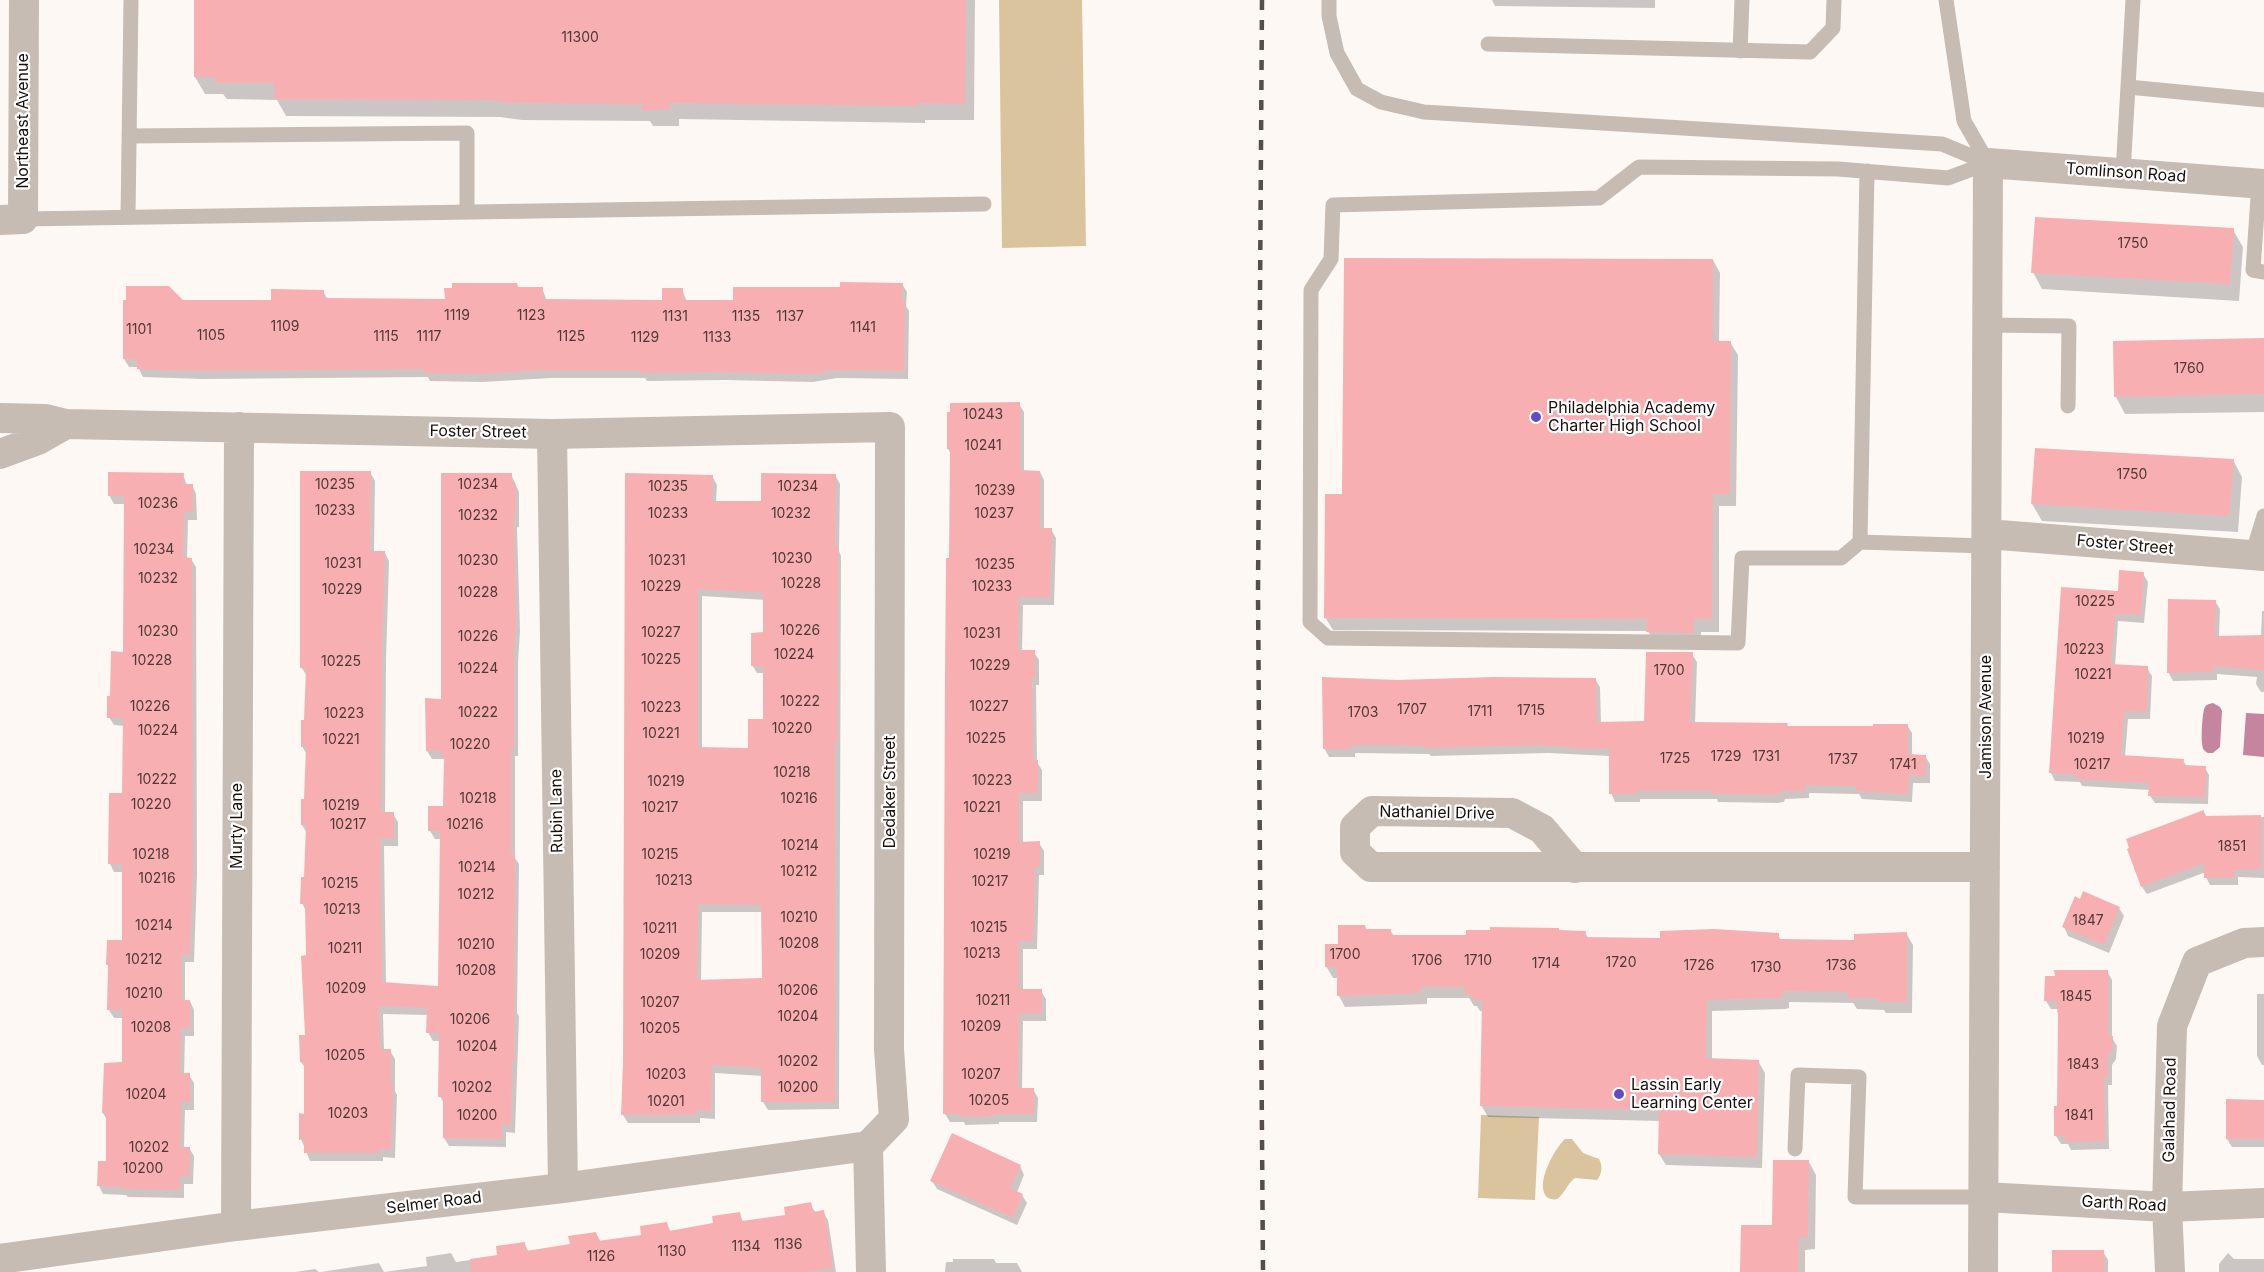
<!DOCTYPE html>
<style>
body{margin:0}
canvas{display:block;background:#fef8f5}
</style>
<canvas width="2264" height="1272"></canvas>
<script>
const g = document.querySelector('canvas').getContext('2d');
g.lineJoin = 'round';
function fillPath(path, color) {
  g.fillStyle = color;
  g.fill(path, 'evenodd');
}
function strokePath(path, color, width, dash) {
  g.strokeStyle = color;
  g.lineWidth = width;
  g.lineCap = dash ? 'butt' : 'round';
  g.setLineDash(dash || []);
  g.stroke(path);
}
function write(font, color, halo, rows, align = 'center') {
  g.font = font + ' Inter,sans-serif';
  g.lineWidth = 4.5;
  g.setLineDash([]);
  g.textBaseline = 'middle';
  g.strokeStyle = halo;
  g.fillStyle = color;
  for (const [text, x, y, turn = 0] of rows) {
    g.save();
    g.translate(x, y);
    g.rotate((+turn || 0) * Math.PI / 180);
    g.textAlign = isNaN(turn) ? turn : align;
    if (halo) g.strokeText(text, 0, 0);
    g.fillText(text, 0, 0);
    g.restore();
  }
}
fillPath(new Path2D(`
 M999,0H1082L1086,246L1002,248Z
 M1481,1115L1539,1117L1535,1200L1478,1198Z
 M1565,1139H1572L1583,1153L1599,1159C1603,1166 1602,1174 1597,1180L1575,1178C1568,1183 1562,1197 1557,1199C1554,1200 1551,1199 1548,1198C1533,1186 1555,1148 1565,1139Z`), '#d9c49e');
fillPath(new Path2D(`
 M2213,703L2220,707L2222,711L2220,747L2213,753C2209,753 2207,754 2204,750C2200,746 2202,712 2205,707C2207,704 2209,704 2213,703Z
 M2246,713L2264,714V757L2243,755Z`), '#c5859f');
fillPath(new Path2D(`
 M196,0H975L974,120H925V123L679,119V126H653L650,121L522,120L500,117L286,116L277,100L227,99L223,94H205L195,77Z
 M1492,0H1655V8L1495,6Z
 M2233,230L2243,247L2239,301L2042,289L2033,272Z
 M1713,260L1720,273L1719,342H1730L1738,355L1736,506H1719V632H1701L1700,645H1655L1648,631L1333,630L1325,617L1343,496Z
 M902,284L907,292L906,306L909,311L908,379L837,378L813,382L724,380L647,381L645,378H551L483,382L430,381L428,377L203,379L143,377L138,367H129L124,359L182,302L273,301L323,291L328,300H446L519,288H542L547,301H663L682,289L687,302H734L841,289Z
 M2264,340V412L2125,414L2116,397Z
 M1019,404L1024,412V471L1040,472L1044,480V530L1051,529L1056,538L1054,605H1023L1022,652H1034L1039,660V685H1036L1037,762L1042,770V801H1023V843H1039L1044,851V875H1039L1037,949H1023V991H1041L1046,999V1021H1023L1022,1089H1033L1038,1098L1037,1122H999V1124L965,1125L964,1122H950L945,1114L951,559V454L948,449L949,413Z
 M2233,460L2242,477L2238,532L2042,521L2032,504Z
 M370,472L375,481L374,553H385L389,561L386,660L385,814H393L398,822V846H384L386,984L439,988L441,839H435L430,831L445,808L444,759H432L427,751V700H443L511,474L519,492V527H517L520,631L518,662V756H515V858L519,864L517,1013L519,1016L515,1133L506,1132V1147L449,1146L444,1138L445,1105L440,1096V1041H433L428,1032V1015L383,1014L384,1051H390L395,1059V1091L397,1095L395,1158L383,1157V1161H310L301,1139L305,1115L306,1069L301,1062L306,1037L307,957L306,911L302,903L306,879L307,833L302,825L306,801L307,755L302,746L306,722L307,677L302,668Z
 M183,475L187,485H192L196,494L197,520H188L187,559H191L196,567L197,875L194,962H185V1001H190L194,1010V1036H185L184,1075H189L194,1083V1110H185L184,1148H189L194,1156L193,1184H184V1198L128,1197L126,1195L103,1194L99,1186L108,1163L107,1120L103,1113L123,1064L124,1018H114L109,1010L123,942V872H114L110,864L123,794L124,726L114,725L109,717L124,653L125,504H114L109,495Z
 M835,475L840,484L839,551L841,556L839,1109L768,1110L763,1102V1076L715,1073V1119L700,1118V1123H628L623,1115L712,476L717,485L716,502H763ZM702,596L765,600V634L752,665L757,673H765L764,720L749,750L702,749ZM702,912H763V979L701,982Z
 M2143,574L2148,582L2144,623L2118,621L2115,666L2147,668L2152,676L2150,719H2128L2125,757L2183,760L2187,767L2205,768L2209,775L2208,804L2155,803L2150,796V790L2082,786L2080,782L2055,781L2051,773L2119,592Z
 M2215,601L2220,609L2219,637L2261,636L2262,611H2264V692H2261L2256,684L2257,677L2217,674V680L2173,681L2168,672Z
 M1692,654L1697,662L1695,724L1787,725L1788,727L1875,728L1907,725L1912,733V756H1925L1930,764V783H1913L1912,802L1862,799L1859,794L1809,793V798L1785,799L1784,802L1778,803L1718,802L1717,799H1640V802H1615L1611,793L1610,756L1548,753L1431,756L1429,754L1355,753V757H1329L1324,748L1397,681L1595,679L1600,687L1601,723H1645Z
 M2204,812L2207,817H2264V878L2238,877V885H2210L2206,877V872L2147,894L2142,887Z
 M2119,908L2124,916L2109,953L2068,936L2064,927Z
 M1366,930H1390L1394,936L1467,937L1560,932H1585L1588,938L1661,939L1778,935L1781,940L1856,941L1906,933L1913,945L1912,1013H1886L1884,1010L1857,1009L1853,1003L1789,1002V1008L1785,1009L1712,1011V1060L1758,1061L1765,1073L1762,1168L1666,1165L1659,1154L1660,1121L1488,1117L1481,1105L1483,1011H1480L1477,1006H1474L1469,998H1427V1004L1345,1007L1339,996V978H1333L1326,966L1340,946Z
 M2107,971L2112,980V1038L2117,1046L2116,1059L2112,1065V1085H2108L2109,1149L2071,1150L2068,1144H2061L2056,1136L2059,1107L2058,1009H2051L2046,1001Z
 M2257,994H2264V1065H2262L2257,1056Z
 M2264,1102V1147H2232L2227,1139Z
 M1809,1162L1816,1175L1815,1249L1805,1250V1272H1742L1774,1227Z
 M1020,1166L1024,1175L1017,1192L1022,1195L1027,1203L1017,1225L937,1189L932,1181Z
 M810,1204L816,1213L823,1212L828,1220L836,1272H321L379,1263L384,1272L427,1266L426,1257L451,1253L456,1262L499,1256L524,1243L529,1252L572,1246L596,1233L601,1242L643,1236L667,1224L671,1232L715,1225L739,1214L744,1223L787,1216Z
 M2103,1252L2108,1260V1272H2053Z
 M2228,1253L2234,1259H2264V1272H2219V1264Z
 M953,1259H994L996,1263H1017L1022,1272H945L946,1262H953Z
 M315,1269L319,1272H295Z`), '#0003');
fillPath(new Path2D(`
 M194,0H966L965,104L916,103L917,106L670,103V109L642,110V104L511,103L490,100L275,99L274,83H215L216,77H194Z
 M2035,217L2234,228L2230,284L2031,273Z
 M1344,258L1713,259V341H1731L1730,494H1713L1712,619H1694V633L1646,632L1647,619L1324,618L1325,494H1342Z
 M840,282L903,283L902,301H905L904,371L832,370L823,371V373L807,374L719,372L640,373V370H546L478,374L424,373V369L197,371L137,369V359H123V300H126V286H169L183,300H271V289L324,290V298L445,299L444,288H452V283H517L518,287H543V299L662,300V288H683V300H733V287H840Z
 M2264,338V394L2114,397L2113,341Z
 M1020,402V470L1040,471V528H1052L1050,597H1019L1018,650H1035V677H1032L1033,760H1038V793H1019V842L1040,841V867H1035L1033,941H1019V989H1042V1013L1019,1014L1018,1088H1034V1114H995V1116L959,1117L960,1114H943L945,675L946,558H949L950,449H947V412H950V403Z
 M2035,448L2234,459L2229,516L2031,504Z
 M300,471H371L370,551H385L382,651L381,812H394V838H380L382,982L438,986L440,831H428V806H443L444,757H441V751H426L425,698L441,699V473H512V482H515L516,506L515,519H514L516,622L514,653V748H511V854H515L514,1061L512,1060L511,1125H502V1139L443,1138V1097H438L439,1033H426L427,1008L379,1006L380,1049H391V1085H393L391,1150L379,1149V1153H304V1139L299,1140V1113L304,1114V1062H300L299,1035H305L301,956L306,955L305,904H300L301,877H304L306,825H301V799H304L306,746L301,747V720H304L306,669L300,668Z
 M108,472L184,473L183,484H193V512H184L183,557L192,558L193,866L190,954H181L182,1000H190V1028H181L180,1073H190V1102H181L180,1147H190L189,1176H180V1190L122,1189V1187L97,1186L98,1161H106V1113H102L104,1063L122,1062V1010H107L108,965H106L107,940H122V864H108L109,793H122L123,718H107V696H110L111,651L123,652L124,496H108Z
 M625,473L713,475L712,501H761V473L836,474L835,546H838V600L837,742H835V1102H761V1068L712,1065L711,1111L696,1110V1115H621L623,1062ZM698,589L763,593V632L751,633V666H763V719H748V748L698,747ZM698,904L761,905L762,978L697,980Z
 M2119,570L2144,572L2141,615L2115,614L2111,664L2148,666L2147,712L2124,711L2121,755L2184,759L2183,765L2206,766L2205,797L2148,796L2149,783L2076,779L2077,775L2049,773L2061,587L2118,591Z
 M2168,599L2216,600L2215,636L2264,635V670L2213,666V672L2167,673Z
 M1646,652H1693L1690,722L1788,723L1787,726H1873V724H1908V754L1926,755V776L1909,775L1908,794L1856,791V786L1805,785V791H1780V794L1773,795L1712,794V791H1636V794H1609V748L1585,749L1542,745L1425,748L1424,746L1400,745H1351V749H1323L1322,677L1397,680L1494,677L1596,678L1597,722L1644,721Z
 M2204,810V816L2261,815V869L2234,870V877L2204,878V863L2141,887L2127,849L2129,848L2126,839Z
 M2083,891L2120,907L2104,945L2062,927L2075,896L2080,899Z
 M1338,925H1365L1366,929H1391V935H1466V930H1490V927L1559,928V930L1586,931L1585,937L1660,938V931L1714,929L1779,933V939L1854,940V934L1907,932V1002H1878V998H1848V992L1783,991V997L1778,998L1707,1000L1706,1058L1759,1060L1757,1157L1658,1154L1659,1110L1480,1106L1482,1000H1472V995H1465V987H1421V993L1337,996V967H1325V944H1338Z
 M2054,970H2108V1036H2113L2112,1050L2108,1056V1077H2104L2105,1141L2065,1142V1136H2054V1106H2057L2058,1016L2056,1001H2044L2045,976H2055Z
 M2226,1099L2264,1100V1139H2226Z
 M952,1133L1021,1165L1010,1188L1023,1194L1013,1218L930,1181Z
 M1773,1160H1809L1808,1237H1799L1798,1272H1740L1741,1225H1772Z
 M811,1202L813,1212L824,1210L833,1268L806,1272H471L470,1259L497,1255L496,1246L525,1242L526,1251L570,1244L568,1236L596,1232L598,1241L641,1235L640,1226L667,1222L669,1231L713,1223L712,1216L740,1212L742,1221L785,1215L784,1207Z
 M2052,1250H2104V1272H2052Z`), '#f7afb2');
strokePath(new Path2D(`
 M1329,0V16L1337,53L1357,89L1381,102L1424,112L1942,144L1988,163
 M1946,0L1964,121L1988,163
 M1488,44L1810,52L1833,28L1834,0
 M1740,51L1742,0
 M2128,87L2264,100
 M129,136L467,133V212
 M2123,173L2133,0
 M2259,183L2253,270L2264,272
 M128,217L131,0
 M23,219L984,204
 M1987,325L2069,326L2068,406
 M1860,542L1867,171
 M1986,546L1860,542L1841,558H1742L1738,643L1328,638L1310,622L1311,290L1331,259L1333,205L1599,198L1639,167L1838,169L1948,178L1988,163
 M2252,555L2264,516
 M1795,1149L1798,1075L1859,1077L1855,1197H1984`), '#c7bcb3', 15);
strokePath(new Path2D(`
 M0,220L23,219L24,0
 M0,418L46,419L66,424L552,434L890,427L889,1049L894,1119L868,1146
 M552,434L563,1188
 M0,454L38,440L66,424
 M1987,534L2264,556
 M1575,868L1542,829L1512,813L1372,811L1355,827V852L1371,867H1985
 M868,1146L871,1272
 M1984,1197L2167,1207L2264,1203
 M236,1226L239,427
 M0,1259L236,1226L563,1188L868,1146
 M1983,1272L1988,163L2264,184
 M2170,1272L2167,1207L2172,1026L2197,962L2244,943L2264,942`), '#c7bcb3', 30);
strokePath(new Path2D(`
 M1262,0L1258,593L1263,1272`), '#574d4a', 4.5, [10, 10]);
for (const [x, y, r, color] of [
 [1536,417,6,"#634bc4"],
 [1619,1094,6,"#634bc4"]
]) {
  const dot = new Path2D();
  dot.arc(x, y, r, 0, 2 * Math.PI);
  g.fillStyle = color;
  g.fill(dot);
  strokePath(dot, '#fff', 2);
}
write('14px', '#523836', null, [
 ["11300",580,38],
 ["1750",2133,244],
 ["1119",457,316],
 ["1123",531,316],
 ["1131",675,317],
 ["1135",746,317],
 ["1137",790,317],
 ["1109",285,327],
 ["1141",863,328],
 ["1101",139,330],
 ["1105",211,336],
 ["1115",386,337],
 ["1117",429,337],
 ["1125",571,337],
 ["1129",645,338],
 ["1133",717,338],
 ["1760",2189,369],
 ["10243",983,415],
 ["10241",983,446],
 ["1750",2132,475],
 ["10235",335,485],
 ["10234",478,485],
 ["10235",668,487],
 ["10234",798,487],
 ["10239",995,491],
 ["10236",158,504],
 ["10233",335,511],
 ["10233",668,514],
 ["10232",791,514],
 ["10237",994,514],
 ["10232",478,516],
 ["10234",154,550],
 ["10230",792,559],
 ["10230",478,561],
 ["10231",667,561],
 ["10231",343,564],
 ["10235",995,565],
 ["10232",158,579],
 ["10228",801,584],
 ["10229",661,587],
 ["10233",992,587],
 ["10229",342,590],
 ["10228",478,593],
 ["10225",2095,602],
 ["10226",800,631],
 ["10230",158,632],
 ["10227",661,633],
 ["10231",982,634],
 ["10226",478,637],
 ["10223",2084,650],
 ["10224",794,655],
 ["10225",661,660],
 ["10228",152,661],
 ["10225",341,662],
 ["10229",990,666],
 ["10224",478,669],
 ["1700",1669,671],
 ["10221",2093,675],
 ["10222",800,702],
 ["10226",150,707],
 ["10227",989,707],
 ["10223",661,708],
 ["1707",1412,710],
 ["1715",1531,711],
 ["1711",1480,712],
 ["10222",478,713],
 ["1703",1363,713],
 ["10223",344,714],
 ["10220",792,729],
 ["10224",158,731],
 ["10221",661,734],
 ["10225",986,739],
 ["10219",2086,739],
 ["10221",341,740],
 ["10220",470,745],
 ["1729",1726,757],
 ["1731",1766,757],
 ["1725",1675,759],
 ["1737",1843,760],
 ["1741",1903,765],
 ["10217",2092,765],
 ["10218",792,773],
 ["10222",157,780],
 ["10223",992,781],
 ["10219",666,782],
 ["10218",478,799],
 ["10216",799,799],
 ["10220",151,805],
 ["10219",341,806],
 ["10217",660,808],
 ["10221",982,808],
 ["10217",348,825],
 ["10216",465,825],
 ["10214",800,846],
 ["1851",2232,847],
 ["10218",151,855],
 ["10215",660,855],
 ["10219",992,855],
 ["10214",477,868],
 ["10212",799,872],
 ["10216",157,879],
 ["10213",674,881],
 ["10217",990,882],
 ["10215",340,884],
 ["10212",476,895],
 ["10213",342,910],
 ["10210",799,918],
 ["1847",2088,921],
 ["10214",154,926],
 ["10215",989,928],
 ["10211",660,929],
 ["10208",799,944],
 ["10210",476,945],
 ["10211",345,949],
 ["10213",982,954],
 ["10209",660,955],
 ["1700",1345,955],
 ["10212",144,960],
 ["1706",1427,961],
 ["1710",1478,961],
 ["1720",1621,963],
 ["1714",1546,964],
 ["1726",1699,966],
 ["1736",1841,966],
 ["1730",1766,968],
 ["10208",476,971],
 ["10209",346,989],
 ["10206",798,991],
 ["10210",144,994],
 ["1845",2076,997],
 ["10211",993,1001],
 ["10207",660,1003],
 ["10204",798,1017],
 ["10206",470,1020],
 ["10209",981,1027],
 ["10208",151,1028],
 ["10205",660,1029],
 ["10204",477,1047],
 ["10205",345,1056],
 ["10202",798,1062],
 ["1843",2083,1065],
 ["10203",666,1075],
 ["10207",981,1075],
 ["10202",472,1088],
 ["10200",798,1088],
 ["10204",146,1095],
 ["10205",989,1101],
 ["10201",666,1102],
 ["10203",348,1114],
 ["10200",477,1116],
 ["1841",2079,1116],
 ["10202",149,1148],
 ["10200",143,1169],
 ["1136",788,1245],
 ["1134",746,1247],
 ["1130",672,1252],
 ["1126",601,1257]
]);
write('16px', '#1b100c', '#fff', [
 ["Northeast Avenue",23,121,-90],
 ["Tomlinson Road",2126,173,4],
 ["Foster Street",478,432,1],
 ["Foster Street",2125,545,5],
 ["Jamison Avenue",1986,717,-90],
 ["Dedaker Street",890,792,-90],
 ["Rubin Lane",557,811,-91],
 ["Nathaniel Drive",1437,813,1],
 ["Murty Lane",237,826,-90],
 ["Galahad Road",2170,1110,-89],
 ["Selmer Road",434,1203,-7],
 ["Garth Road",2124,1204,3]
]);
write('16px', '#1b100c', '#fff', [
 ["Philadelphia Academy",1548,408],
 ["Charter High School",1548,426],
 ["Lassin Early",1631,1085],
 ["Learning Center",1631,1103]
], 'left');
</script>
